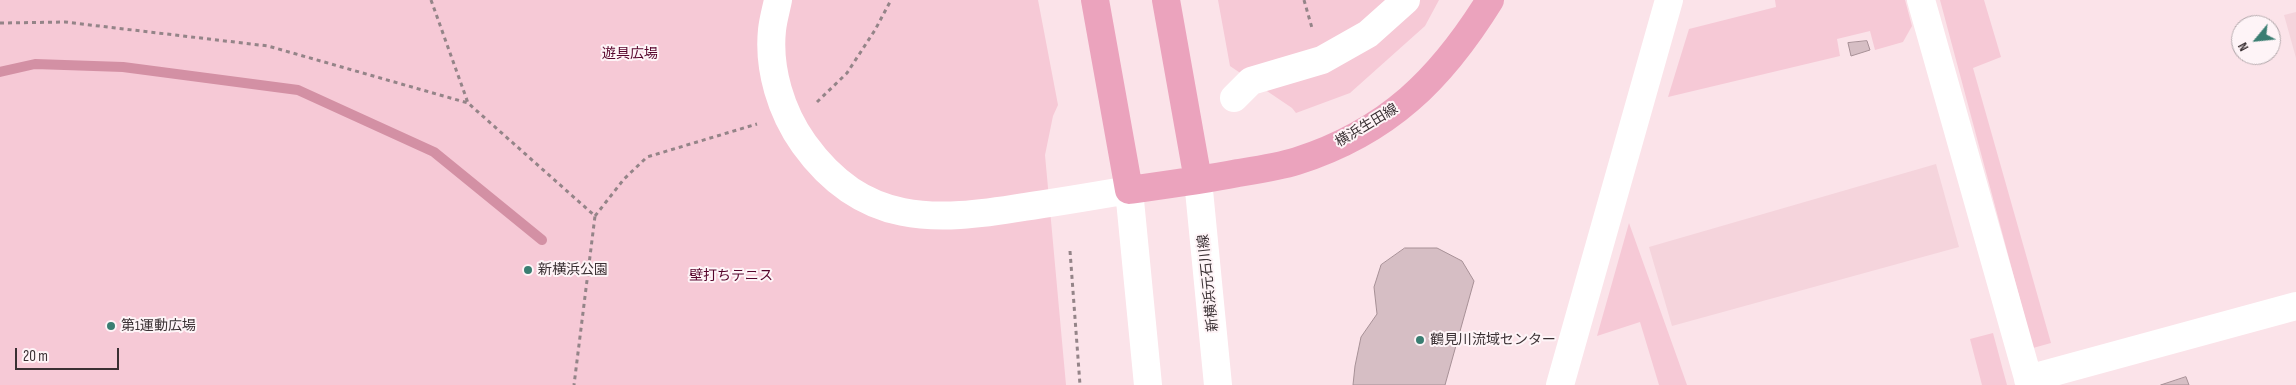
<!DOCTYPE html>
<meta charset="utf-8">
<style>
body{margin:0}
#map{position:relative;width:2296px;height:385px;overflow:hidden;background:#fbe3e9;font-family:"Sofia Sans Condensed",sans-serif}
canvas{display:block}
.north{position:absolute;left:2231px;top:15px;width:50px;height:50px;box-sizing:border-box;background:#fef4f7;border:1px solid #b0a6a9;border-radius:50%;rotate:242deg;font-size:14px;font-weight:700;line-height:20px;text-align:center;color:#3a3033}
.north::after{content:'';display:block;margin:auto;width:18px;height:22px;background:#3a7e72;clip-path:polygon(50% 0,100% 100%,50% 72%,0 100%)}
.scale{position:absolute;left:15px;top:348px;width:104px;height:22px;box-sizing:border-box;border:2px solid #3a3033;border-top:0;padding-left:6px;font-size:15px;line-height:18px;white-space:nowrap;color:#3a3033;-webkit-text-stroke:4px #fef4f7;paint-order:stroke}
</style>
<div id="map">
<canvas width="2296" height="385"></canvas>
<div class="north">N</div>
<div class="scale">20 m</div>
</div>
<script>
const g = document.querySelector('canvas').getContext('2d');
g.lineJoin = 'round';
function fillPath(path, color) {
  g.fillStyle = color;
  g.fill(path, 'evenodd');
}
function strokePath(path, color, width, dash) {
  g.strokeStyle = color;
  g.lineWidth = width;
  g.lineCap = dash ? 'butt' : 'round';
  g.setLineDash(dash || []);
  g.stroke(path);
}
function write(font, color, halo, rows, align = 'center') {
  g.font = font + ' "Sofia Sans Condensed","Noto Sans JP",sans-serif';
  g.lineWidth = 4;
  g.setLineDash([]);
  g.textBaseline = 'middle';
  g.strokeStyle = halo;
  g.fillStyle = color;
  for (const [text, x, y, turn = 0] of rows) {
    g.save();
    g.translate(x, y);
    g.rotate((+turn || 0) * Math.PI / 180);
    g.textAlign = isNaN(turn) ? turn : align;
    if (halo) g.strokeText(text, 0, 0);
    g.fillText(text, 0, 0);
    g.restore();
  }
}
fillPath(new Path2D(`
 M2296,12V58L2284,15Z
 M1936,164L1959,247L1672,326L1649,247Z`), '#f5d4dc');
fillPath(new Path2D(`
 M0,0H1038L1058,105L1053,116L1045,155L1066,385H0Z
 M1218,0H1439L1425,26L1350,93L1296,113L1292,108L1230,66Z
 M1775,0H1905L1912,26L1903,42L1875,50L1870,31L1837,39L1840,56L1668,97L1689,29L1776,7Z
 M1940,0H1984L2001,57L1973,68L2051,343L2033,348Z
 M1629,223L1687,385H1659L1640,322L1597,336Z
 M1993,333L2007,385H1982L1970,339Z`), '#f6c9d6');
strokePath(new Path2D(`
 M0,72L35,64L123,67L298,90L434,152L542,240`), '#d390a4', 10);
const building = new Path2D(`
 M1867,41L1870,50L1851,56L1848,43Z
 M1405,248H1437L1462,261L1474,281L1445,385H1353L1355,366L1361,337L1377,314L1374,287L1381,265Z
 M2186,377L2189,385H2161Z`);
fillPath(building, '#d6bec4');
strokePath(building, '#a79096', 1);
strokePath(new Path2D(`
 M431,0L468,103L595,216L574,385
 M1304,0L1312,28
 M0,23L65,22L268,46L468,103
 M817,102L847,73L875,30L891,0
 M595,216L624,179L647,157L757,124
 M1070,251L1080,385`), '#948488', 3, [4, 4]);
strokePath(new Path2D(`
 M778,0C776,10 773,20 772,30C768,69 781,112 804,144C863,226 934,222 1024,207C1059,202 1094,196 1129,190L1148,385
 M1921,0L2030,385
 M1234,98L1251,81L1322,60L1368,34L1406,0
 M1198,180L1218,385
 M2028,379L2296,306
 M1560,385L1669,0`), '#fff', 28);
strokePath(new Path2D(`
 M1095,0L1129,190C1165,185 1202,180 1238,173C1257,170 1278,167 1297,161C1388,132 1441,79 1490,0
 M1166,0L1198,180`), '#eba3bd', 28);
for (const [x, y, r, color] of [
 [528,270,5,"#3a7e72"],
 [111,326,5,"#3a7e72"],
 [1420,340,5,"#3a7e72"]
]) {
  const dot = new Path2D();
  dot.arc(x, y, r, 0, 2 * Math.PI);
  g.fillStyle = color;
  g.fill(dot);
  strokePath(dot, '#fef4f7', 2);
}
write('14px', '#56042b', '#fef4f7', [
 ["遊具広場",630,54],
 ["壁打ちテニス",731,276]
]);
write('14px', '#3a3033', '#fef4f7', [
 ["横浜生田線",1367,126,-31],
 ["新横浜元石川線",1209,283,-96]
]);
write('14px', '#3a3033', '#fef4f7', [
 ["新横浜公園",538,270],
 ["第1運動広場",121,326],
 ["鶴見川流域センター",1430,340]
], 'left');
</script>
